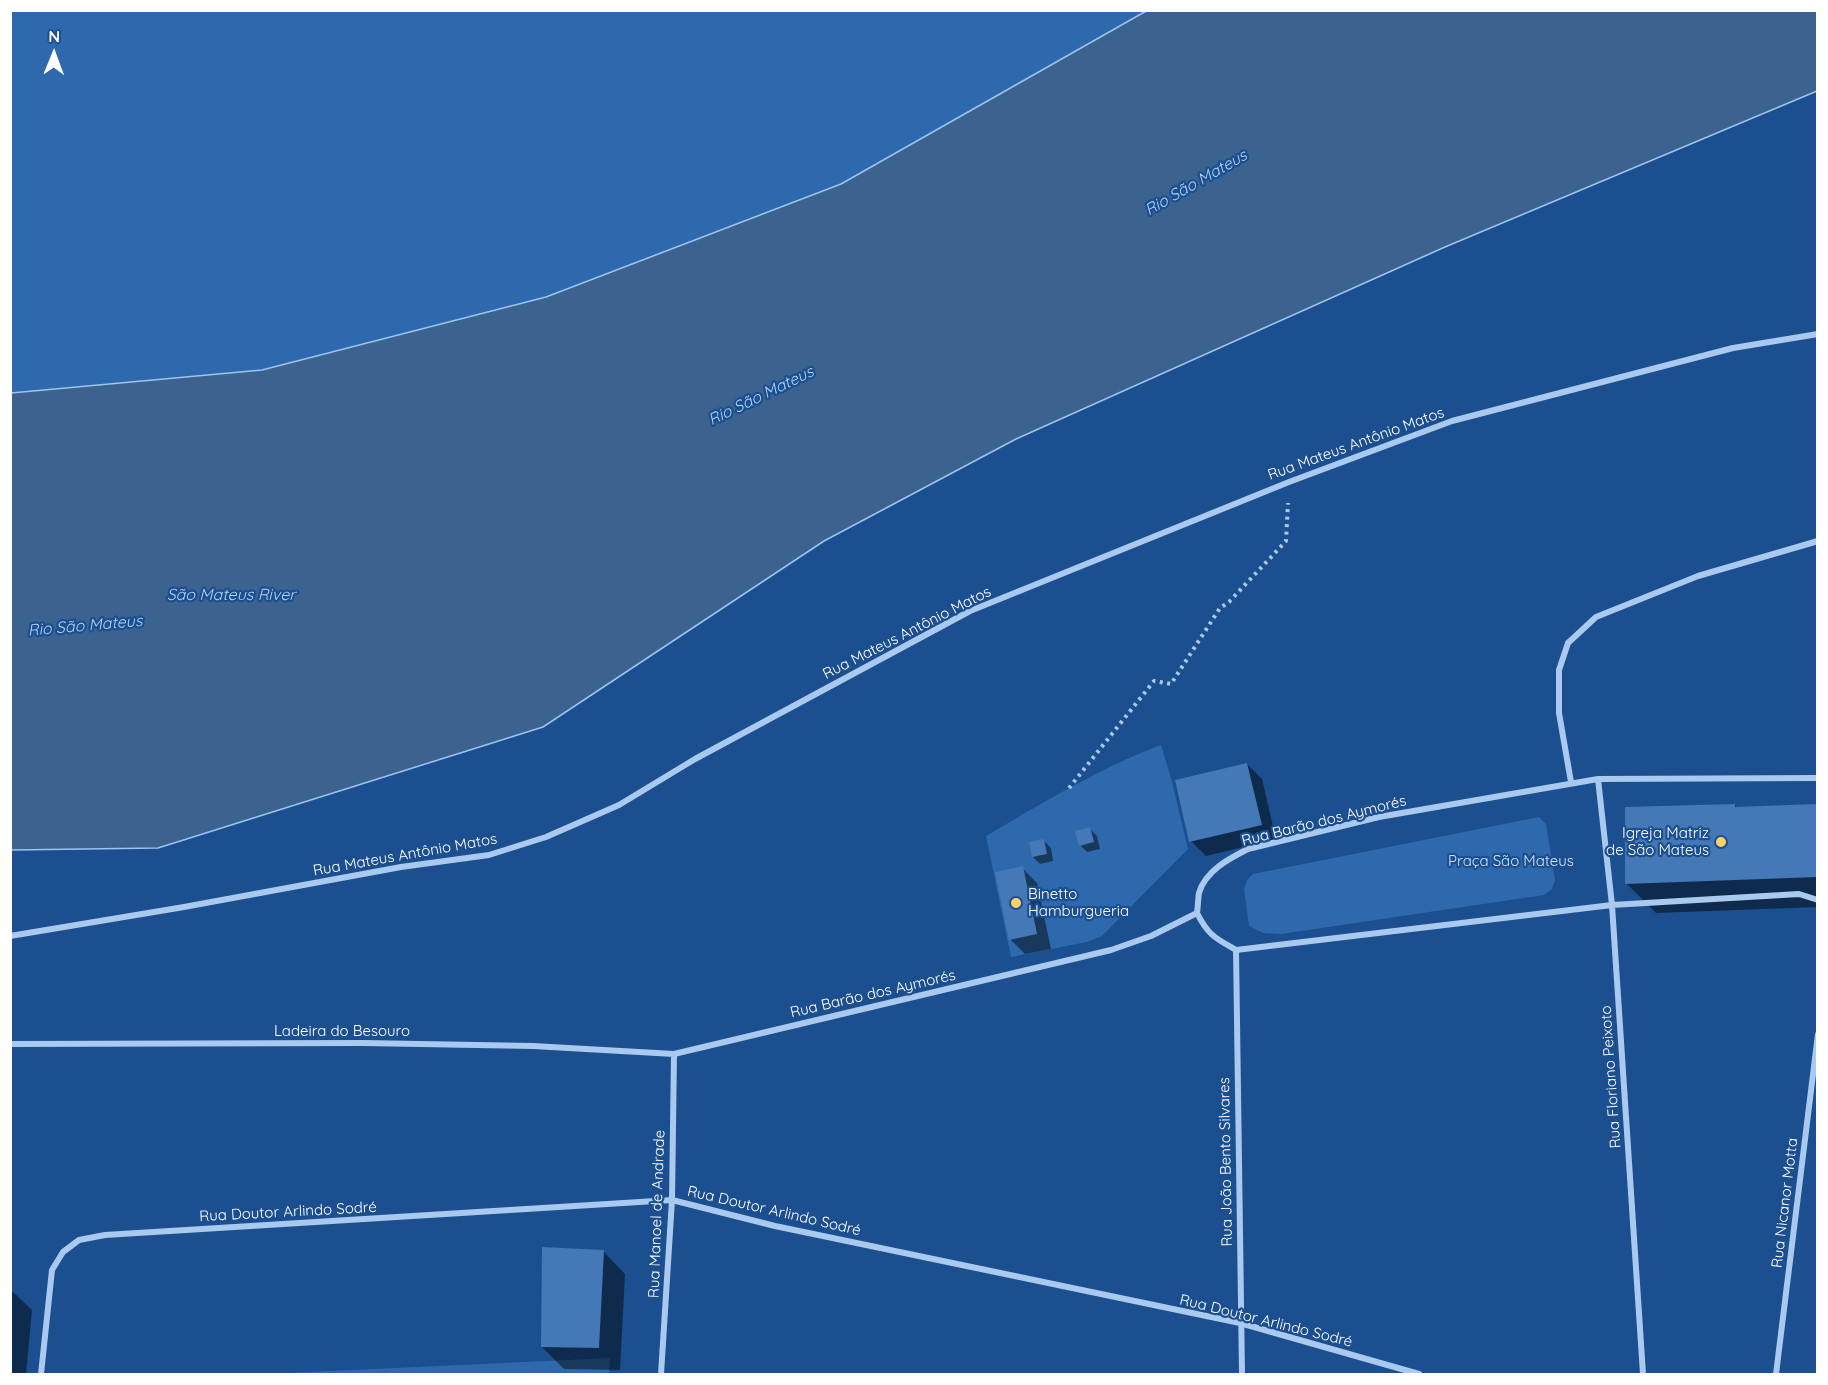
<!DOCTYPE html>
<meta charset="utf-8">
<style>
body{margin:0}
#map{position:relative;width:1828px;height:1385px;overflow:hidden;background:#1b4f8f;font-family:Quicksand,sans-serif}
canvas{display:block}
.frame{position:absolute;inset:0;border:12px solid #fff;pointer-events:none}
.north{position:absolute;left:24px;top:24px;width:60px;height:60px;-webkit-text-stroke:4px #1b4f8f;paint-order:stroke;rotate:1deg;font-size:16px;font-weight:700;line-height:24px;text-align:center;color:#fff}
.north::after{content:'';display:block;margin:auto;width:21px;height:27px;background:#fff;clip-path:polygon(50% 0,100% 100%,50% 72%,0 100%)}
</style>
<div id="map">
<canvas width="1828" height="1385"></canvas>
<div class="frame"></div>
<div class="north">N</div>
</div>
<script>
const g = document.querySelector('canvas').getContext('2d');
g.lineJoin = 'round';
function fillPath(path, color) {
  g.fillStyle = color;
  g.fill(path, 'evenodd');
}
function strokePath(path, color, width, dash) {
  g.strokeStyle = color;
  g.lineWidth = width;
  g.lineCap = dash ? 'butt' : 'round';
  g.setLineDash(dash || []);
  g.stroke(path);
}
function write(font, color, halo, rows, align = 'center') {
  g.font = font + ' Quicksand,sans-serif';
  g.lineWidth = 4.5;
  g.setLineDash([]);
  g.textBaseline = 'middle';
  g.strokeStyle = halo;
  g.fillStyle = color;
  for (const [text, x, y, turn = 0] of rows) {
    g.save();
    g.translate(x, y);
    g.rotate((+turn || 0) * Math.PI / 180);
    g.textAlign = isNaN(turn) ? turn : align;
    if (halo) g.strokeText(text, 0, 0);
    g.fillText(text, 0, 0);
    g.restore();
  }
}
fillPath(new Path2D(`
 M11,11H1148L841,184L546,297L262,370L11,393Z
 M1161,745L1171,778L1188,849L1102,936L1087,942L1011,957L986,836C1043,803 1099,768 1161,745Z
 M1539,817L1546,824L1555,880L1552,889L1544,895L1281,934L1263,933L1249,926L1244,889L1247,880L1253,874Z
 M610,1358L609,1374H266Z`), '#2e69ad');
const water = new Path2D(`
 M1148,10L1817,11V91L1445,247L1016,439L824,541L543,727L158,848L11,850V393L262,370L546,297L841,184Z`);
fillPath(water, '#3c6290');
strokePath(water, '#9cc4f0', 1.5);
fillPath(new Path2D(`
 M1247,764L1262,779L1276,839L1206,856L1191,841Z
 M1734,805L1738,808L1818,806V907L1656,913L1627,884Z
 M1090,829L1097,836L1100,849L1087,852L1080,845Z
 M1044,841L1051,848L1053,861L1040,864L1033,857Z
 M1022,868L1037,883L1051,949L1025,954L1010,939Z
 M603,1251L625,1274L620,1370L564,1369L542,1347Z
 M10,1289L32,1310L26,1374H10Z`), '#0007');
fillPath(new Path2D(`
 M1247,763L1262,825L1189,842L1175,780Z
 M1735,804V807L1818,804V877L1625,884V807Z
 M1090,827L1094,842L1079,846L1075,831Z
 M1044,839L1047,854L1032,857L1029,842Z
 M1023,866L1037,934L1009,940L995,872Z
 M542,1247L604,1250L599,1348L541,1347Z`), '#4478b7');
strokePath(new Path2D(`
 M1069,788L1154,681L1171,684L1220,608L1229,602L1286,541L1288,503`), '#a9c9ee', 4, [3, 4.5]);
strokePath(new Path2D(`
 M1598,779L1612,905L1643,1374
 M1571,782L1559,713V670L1568,643L1596,617L1698,576L1818,541
 M1197,913C1198,906 1198,899 1199,893C1205,871 1230,858 1248,849L1379,817L1598,779L1818,778
 M1197,913C1208,935 1215,938 1236,950L1612,905L1799,894L1818,900
 M10,936L184,907L401,867L489,855L546,837L619,805L695,759L970,611L1289,482L1452,421L1733,348L1818,334
 M1236,950L1242,1374
 M10,1044L363,1043L533,1046L674,1054L1111,950L1151,936L1197,913
 M41,1374L52,1270L63,1252L79,1240L105,1235L672,1200L775,1226L1240,1323L1419,1374
 M661,1374L672,1200L674,1054
 M1776,1374L1818,1034`), '#a9c9ee', 6);
for (const [x, y, r, color] of [
 [1721,842,6,"#ffd166"],
 [1016,903,6,"#ffd166"]
]) {
  const dot = new Path2D();
  dot.arc(x, y, r, 0, 2 * Math.PI);
  g.fillStyle = color;
  g.fill(dot);
  strokePath(dot, '#1b4f8f', 2);
}
write('15px', '#fff', '#1b4f8f', [
 ["Rua Mateus Antônio Matos",1356,444,-20],
 ["Rua Mateus Antônio Matos",907,633,-27],
 ["Rua Barão dos Aymorés",1324,821,-14],
 ["Rua Mateus Antônio Matos",405,855,-10],
 ["Rua Barão dos Aymorés",873,994,-13],
 ["Ladeira do Besouro",342,1031],
 ["Rua Floriano Peixoto",1611,1077,-94],
 ["Rua João Bento Silvares",1226,1162,-91],
 ["Rua Nicanor Motta",1785,1203,-83],
 ["Rua Doutor Arlindo Sodré",774,1211,13],
 ["Rua Doutor Arlindo Sodré",288,1212,-3],
 ["Rua Manoel de Andrade",657,1214,-88],
 ["Rua Doutor Arlindo Sodré",1266,1321,14]
]);
write('15px', '#fff', '#1b4f8f', [
 ["Igreja Matriz",1709,833],
 ["de São Mateus",1709,850],
 ["Binetto",1028,894,"left"],
 ["Hamburgueria",1028,911,"left"]
], 'right');
write('15px', '#cfe3fa', '#1b4f8f', [
 ["Praça São Mateus",1511,861]
]);
write('italic 16px', '#b5d3f5', '#1b4f8f', [
 ["Rio São Mateus",1196,183,-30],
 ["Rio São Mateus",761,396,-26],
 ["São Mateus River",231,595],
 ["Rio São Mateus",85,626,-5]
]);
</script>
